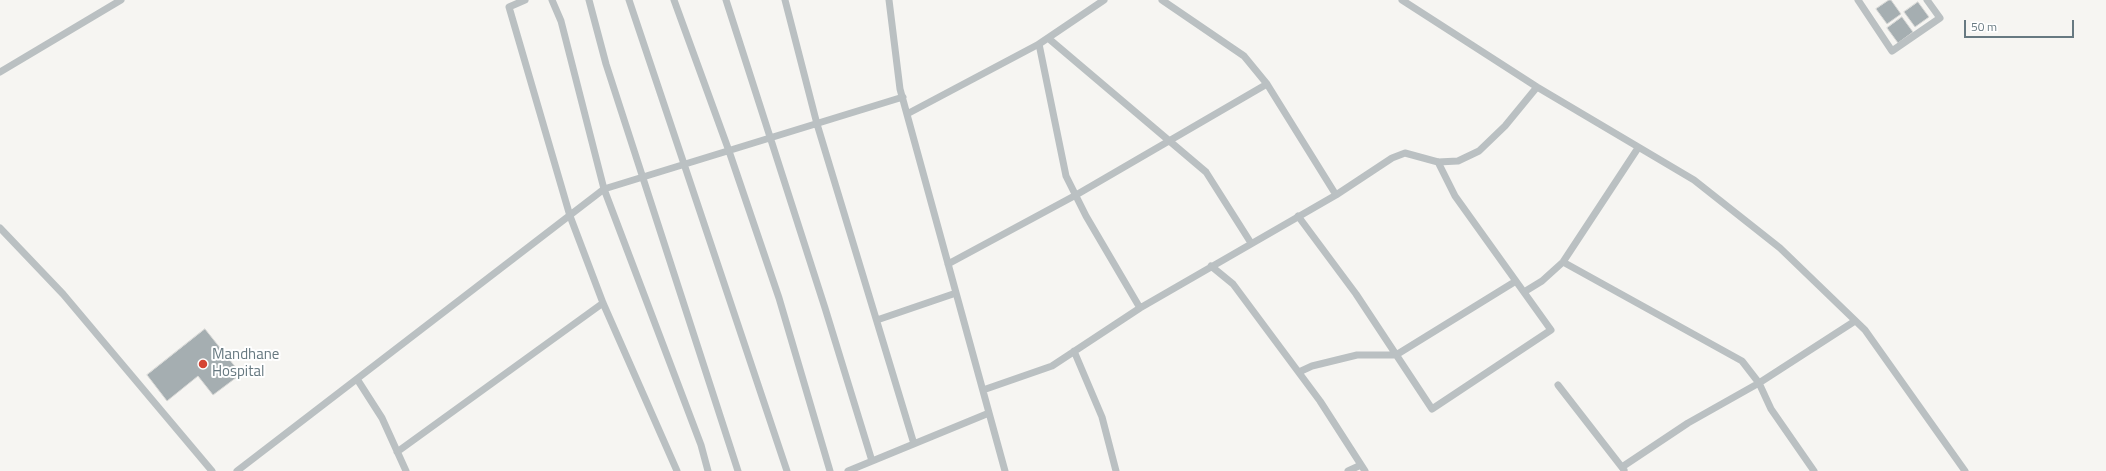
<!DOCTYPE html>
<style>
body{margin:0}
#map{position:relative;width:2106px;height:471px;overflow:hidden;background:#f6f5f2;font-family:"Titillium Web",sans-serif}
canvas{display:block}
.scale{position:absolute;left:1964px;top:20px;width:110px;height:18px;box-sizing:border-box;border:2px solid #677981;border-top:0;padding-left:5px;font-size:12px;line-height:14px;white-space:nowrap;color:#677981;-webkit-text-stroke:3px #fff;paint-order:stroke}
</style>
<div id="map">
<canvas width="2106" height="471"></canvas>
<div class="scale">50 m</div>
</div>
<script>
const g = document.querySelector('canvas').getContext('2d');
g.lineJoin = 'round';
function fillPath(path, color) {
  g.fillStyle = color;
  g.fill(path, 'evenodd');
}
function strokePath(path, color, width, dash) {
  g.strokeStyle = color;
  g.lineWidth = width;
  g.lineCap = dash ? 'butt' : 'round';
  g.setLineDash(dash || []);
  g.stroke(path);
}
function write(font, color, halo, rows, align = 'center') {
  g.font = font + ' "Titillium Web",sans-serif';
  g.lineWidth = 4;
  g.setLineDash([]);
  g.textBaseline = 'middle';
  g.strokeStyle = halo;
  g.fillStyle = color;
  for (const [text, x, y, turn = 0] of rows) {
    g.save();
    g.translate(x, y);
    g.rotate((+turn || 0) * Math.PI / 180);
    g.textAlign = isNaN(turn) ? turn : align;
    if (halo) g.strokeText(text, 0, 0);
    g.fillText(text, 0, 0);
    g.restore();
  }
}
const building = new Path2D(`
 M1889,0H1891L1901,14L1887,24L1876,9Z
 M1918,2L1929,17L1915,27L1904,12Z
 M1902,17L1913,32L1898,43L1887,28Z
 M205,329L241,374L213,395L198,376L167,401L147,375Z`);
fillPath(building, '#a5aeb1');
strokePath(building, '#d7d7d5', 1);
strokePath(new Path2D(`
 M525,0L509,7L570,216L603,303L677,471
 M552,0L561,21L604,189L701,445L708,471
 M589,0L606,64L738,471
 M629,0L787,471
 M674,0L729,151L779,298L830,471
 M726,0L825,308L872,461
 M785,0L817,124L914,444
 M889,0L900,89L1005,471
 M1162,0L1244,56L1267,84L1336,195
 M1402,0L1537,87L1694,180L1780,248L1865,330L1965,471
 M1858,0L1892,51L1940,18L1927,0
 M1048,38L1206,172L1251,243
 M1039,44L1066,176L1086,216L1140,308
 M0,72L121,0
 M907,114L1039,44L1104,0
 M1298,216L1356,294L1432,409L1551,330L1455,196L1438,162
 M0,228L63,294L212,471
 M1563,262L1742,361L1759,383L1771,409L1814,471
 M948,264L1076,195L1267,84
 M1211,266L1233,284L1320,401L1365,471
 M1524,292L1542,281L1563,262L1638,148
 M877,320L956,293
 M1074,351L1102,417L1116,471
 M1299,372L1312,366L1357,355H1396L1516,281
 M357,379L382,418L406,471
 M1558,385L1624,470
 M983,390L1052,366L1140,308L1336,195L1392,158L1405,153L1438,162L1458,161L1479,151L1505,126L1537,87
 M397,452L603,303
 M1622,467L1688,423L1759,383L1855,321
 M237,471L604,189L903,97
 M848,471L989,413
 M1348,471L1361,465`), '#bac0c2', 7);
for (const [x, y, r, color] of [
 [203,364,5,"#d54433"]
]) {
  const dot = new Path2D();
  dot.arc(x, y, r, 0, 2 * Math.PI);
  g.fillStyle = color;
  g.fill(dot);
  strokePath(dot, '#fff', 1.5);
}
write('15px', '#677981', '#fff', [
 ["Mandhane",212,355],
 ["Hospital",212,372]
], 'left');
</script>
